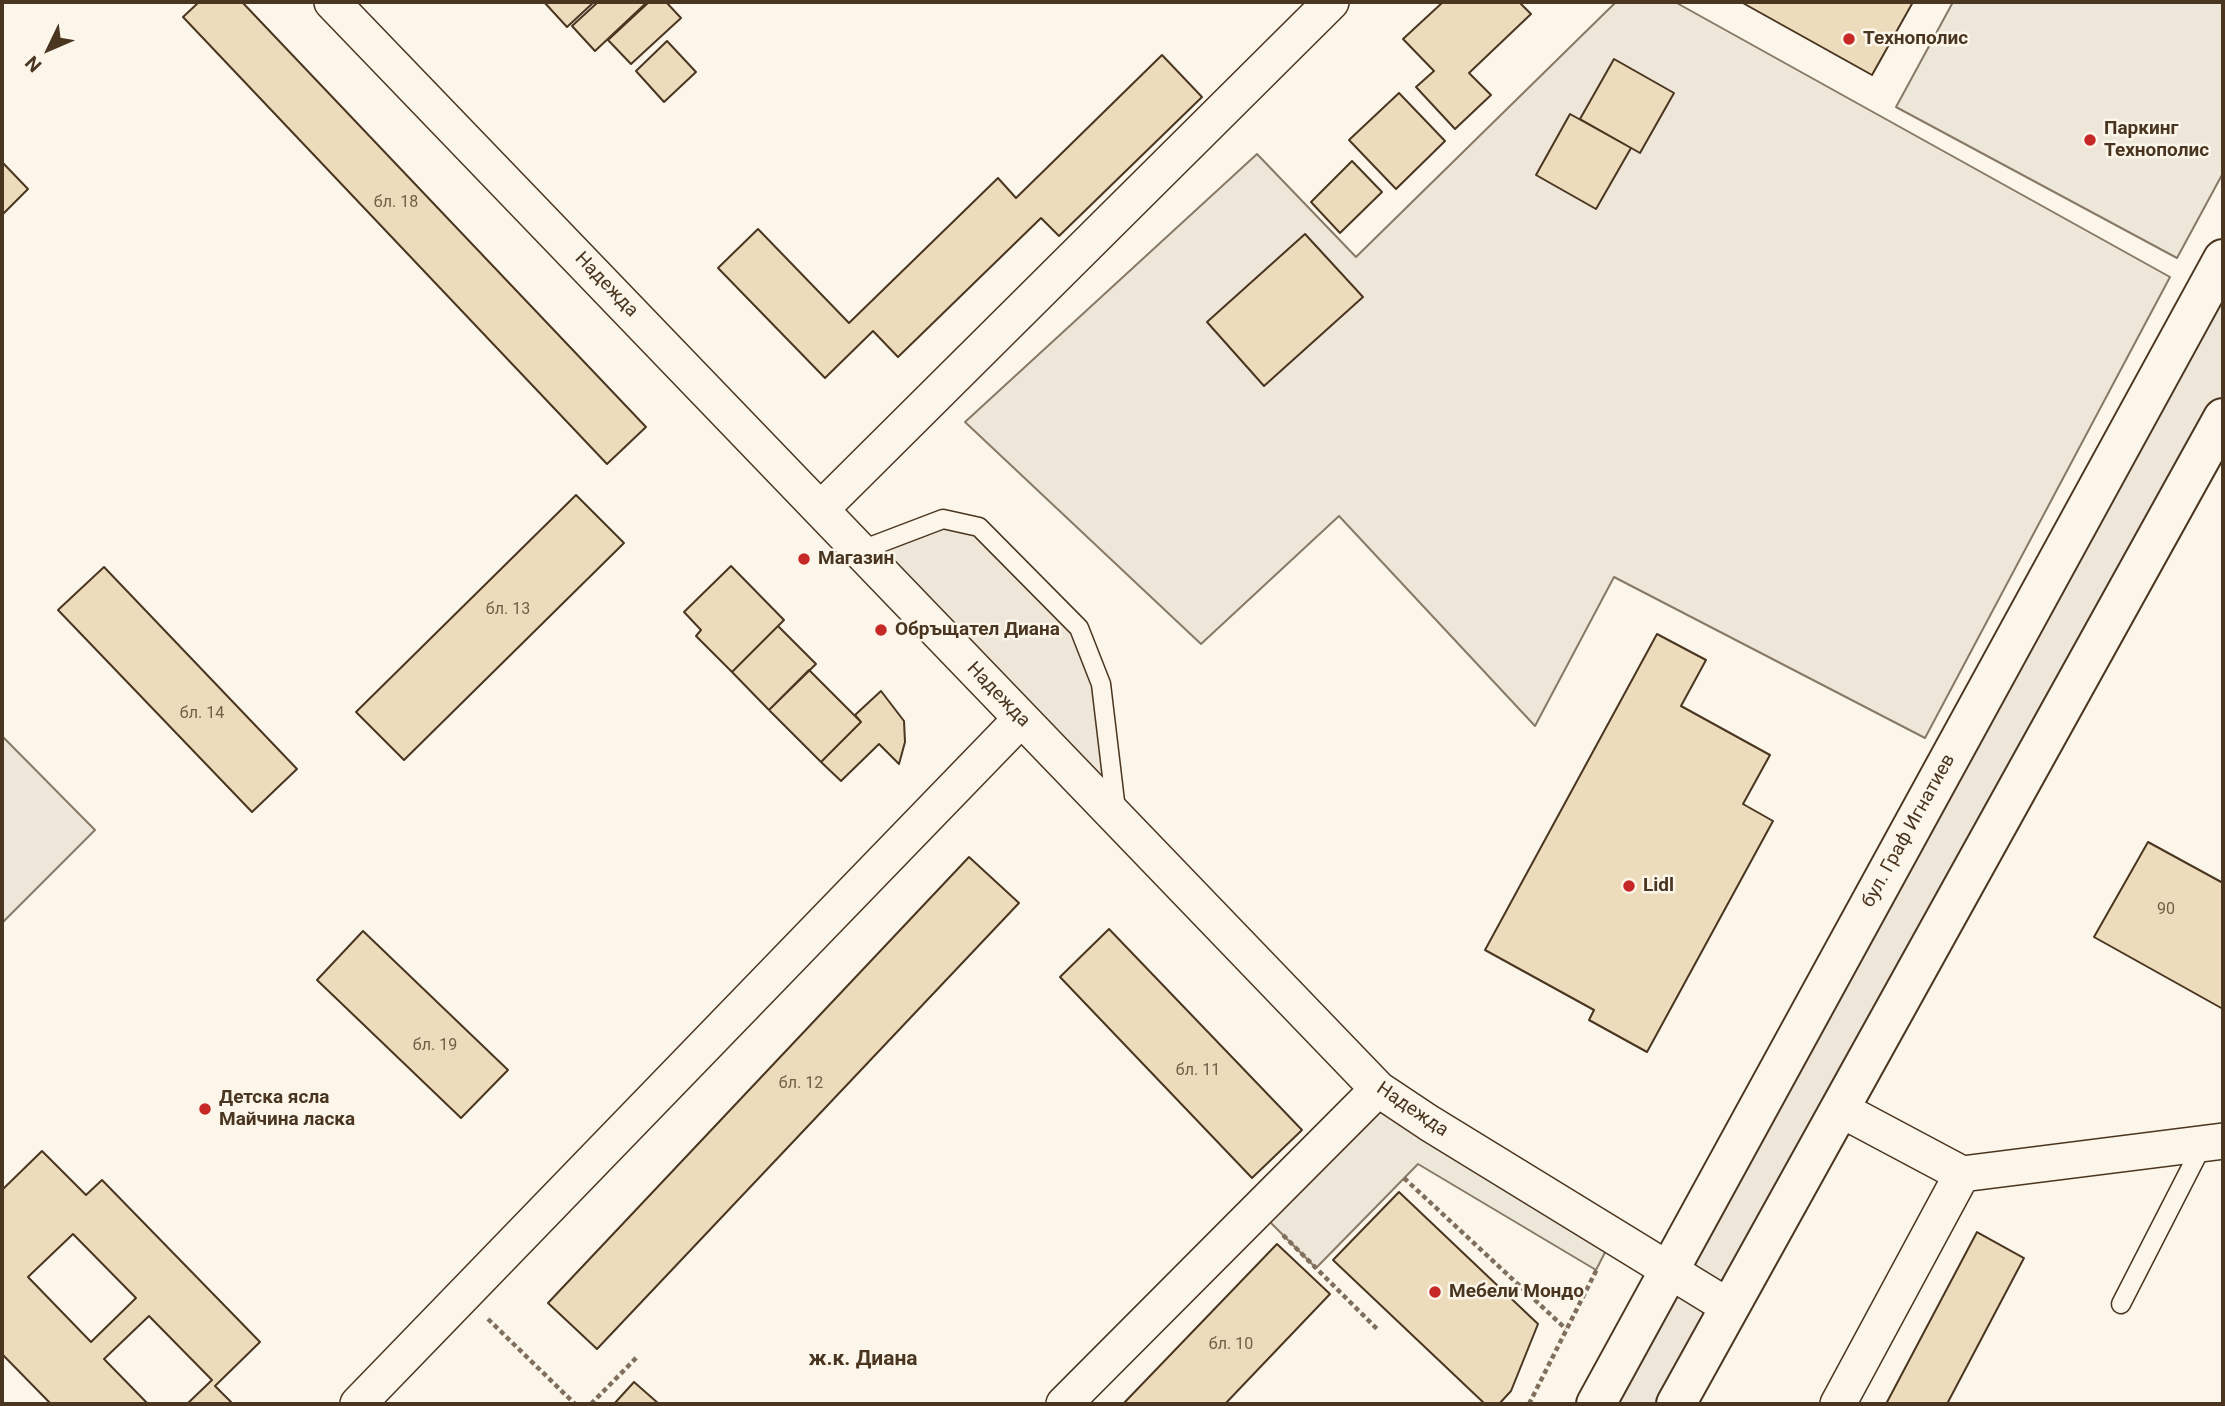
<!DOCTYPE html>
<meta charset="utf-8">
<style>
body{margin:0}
#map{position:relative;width:2225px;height:1406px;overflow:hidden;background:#fbf6e9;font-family:Roboto,sans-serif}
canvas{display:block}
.frame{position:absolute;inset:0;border:4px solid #4a3520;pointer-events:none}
.north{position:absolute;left:14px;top:14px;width:70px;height:70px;-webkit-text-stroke:5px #fbf6e9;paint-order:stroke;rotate:226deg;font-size:19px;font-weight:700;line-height:28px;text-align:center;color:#4a3520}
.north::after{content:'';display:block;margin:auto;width:24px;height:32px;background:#4a3520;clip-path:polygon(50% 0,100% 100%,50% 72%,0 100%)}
</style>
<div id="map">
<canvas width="2225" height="1406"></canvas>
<div class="frame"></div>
<div class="north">N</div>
</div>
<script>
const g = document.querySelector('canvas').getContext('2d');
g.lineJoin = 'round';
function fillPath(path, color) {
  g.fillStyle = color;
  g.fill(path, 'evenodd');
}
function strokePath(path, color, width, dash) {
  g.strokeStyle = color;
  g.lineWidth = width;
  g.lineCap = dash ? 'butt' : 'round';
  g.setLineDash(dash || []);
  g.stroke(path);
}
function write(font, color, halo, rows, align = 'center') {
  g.font = font + ' Roboto,sans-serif';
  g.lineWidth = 5;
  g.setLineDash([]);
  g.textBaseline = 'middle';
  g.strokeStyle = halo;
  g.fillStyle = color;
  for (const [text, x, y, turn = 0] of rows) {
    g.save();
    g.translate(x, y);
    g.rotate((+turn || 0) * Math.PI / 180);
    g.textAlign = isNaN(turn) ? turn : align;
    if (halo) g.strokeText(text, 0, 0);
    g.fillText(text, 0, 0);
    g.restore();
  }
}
const green = new Path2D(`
 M1616,2H1675L2170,277L1925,738L1614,577L1535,726L1339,516L1201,644L965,422L1257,154L1356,257Z
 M2223,259V418L1676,1404H1596Z
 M943,519L979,527L1079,628L1101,684L1117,820L859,551Z
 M2,736L95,830L2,923Z`);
fillPath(green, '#ede6d9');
strokePath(green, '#887966', 2);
const parking = new Path2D(`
 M1953,2H2223V173L2177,258L1896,107Z
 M1378,1089L1613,1237L1596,1270L1418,1164L1316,1268L1257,1209Z`);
fillPath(parking, '#ede7d9');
strokePath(parking, '#887966', 2);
const building = new Path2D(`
 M199,2H242L646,427L607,464L183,17Z
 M544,2H594L567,27Z
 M598,2H643L645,4L595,51L572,26Z
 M649,2H666L681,18L631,64L608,40Z
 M1443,2H1519L1531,14L1469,73L1491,95L1455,129L1416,87L1434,71L1403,39Z
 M1741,2H1913L1872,75Z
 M667,41L696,72L664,102L636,71Z
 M1162,55L1202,97L1059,236L1041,218L898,357L873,331L825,378L718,268L758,229L849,323L998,178L1016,198Z
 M1614,59L1674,93L1640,153L1580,119Z
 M1399,93L1445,141L1396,189L1349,140Z
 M1570,114L1631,148L1596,209L1536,175Z
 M1352,161L1382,192L1340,233L1311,202Z
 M2,162L28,189L2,215Z
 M1305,234L1363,297L1264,386L1207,322Z
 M576,495L624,543L404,760L356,712Z
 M731,566L784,620L732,672L696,636L701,630L684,612Z
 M104,567L297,769L252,812L58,610Z
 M778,626L816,664L769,710L732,672Z
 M1657,634L1706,660L1681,706L1770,755L1743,804L1773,821L1647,1052L1589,1020L1594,1010L1485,950Z
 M809,670L861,722L821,762L769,710Z
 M881,691L904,721L905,742L899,764L879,744L841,781L821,762L861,722L855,715Z
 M2148,842L2223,883V1009L2094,937Z
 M969,857L1019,903L597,1349L548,1303Z
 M1109,929L1302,1130L1252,1178L1060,977Z
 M363,931L508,1070L461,1118L317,980Z
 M42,1151L86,1195L102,1180L260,1342L215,1386L233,1404H187L212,1380L149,1316L104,1359L148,1404H51L2,1354V1190ZM73,1234L136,1298L91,1342L28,1277Z
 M1399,1192L1538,1324L1511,1391L1499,1404H1485L1333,1260Z
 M1977,1232L2024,1258L1947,1404H1886Z
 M1277,1244L1330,1294L1225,1404H1123Z
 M634,1382L659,1404H614Z`);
fillPath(building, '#ecdcbc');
strokePath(building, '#4a3520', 2);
const service = new Path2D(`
 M859,551L943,519L979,527L1079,628L1101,684L1116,810
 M2121,1304L2203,1144`);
const minor = new Path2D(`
 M332,2L1378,1089L1429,1123L1729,1307
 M821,509L1331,2
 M1840,1109L1962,1174L2223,1141
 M358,1404L1021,719
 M1064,1404L1378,1089
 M1838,1404L1962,1174`);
const secondary = new Path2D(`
 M1596,1404L2223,259
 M1676,1404L2223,418`);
strokePath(service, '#4a3520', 21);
strokePath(minor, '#4a3520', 38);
strokePath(secondary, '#4a3520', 42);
strokePath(new Path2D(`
 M1404,1178L1566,1329
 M1283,1235L1379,1331
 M488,1319L575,1404
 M591,1404L637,1357
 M1529,1404L1597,1269`), '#7f6f5c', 4.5, [5, 3.5]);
strokePath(service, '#fbf6e9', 18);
strokePath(minor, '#fbf6e9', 35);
strokePath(secondary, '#fbf6e9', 38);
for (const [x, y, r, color] of [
 [1849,39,7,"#c62828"],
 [2090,140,7,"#c62828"],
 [804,559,7,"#c62828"],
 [881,630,7,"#c62828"],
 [1629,886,7,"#c62828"],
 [205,1109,7,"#c62828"],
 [1435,1292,7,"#c62828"]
]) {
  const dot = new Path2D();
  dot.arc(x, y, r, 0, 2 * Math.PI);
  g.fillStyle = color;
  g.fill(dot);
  strokePath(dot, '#fbf6e9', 2.5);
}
write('16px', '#725f47', null, [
 ["бл. 18",396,203],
 ["бл. 13",508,610],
 ["бл. 14",202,714],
 ["90",2166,910],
 ["бл. 19",435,1046],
 ["бл. 11",1198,1071],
 ["бл. 12",801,1084],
 ["бл. 10",1231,1345]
]);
write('bold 19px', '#4a3520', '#fbf6e9', [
 ["Технополис",1863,39],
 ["Паркинг",2104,129],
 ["Технополис",2104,151],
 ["Магазин",818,559],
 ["Обръщател Диана",895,630],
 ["Lidl",1643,886],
 ["Детска ясла",219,1098],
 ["Майчина ласка",219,1120],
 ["Мебели Мондо",1449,1292]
], 'left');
write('19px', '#4a3520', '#fbf6e9', [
 ["Надежда",606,285,46],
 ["Надежда",998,695,46],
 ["бул. Граф Игнатиев",1909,831,-61],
 ["Надежда",1412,1110,34]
]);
write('bold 21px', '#4a3520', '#fbf6e9', [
 ["ж.к. Диана",863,1360]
]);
</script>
